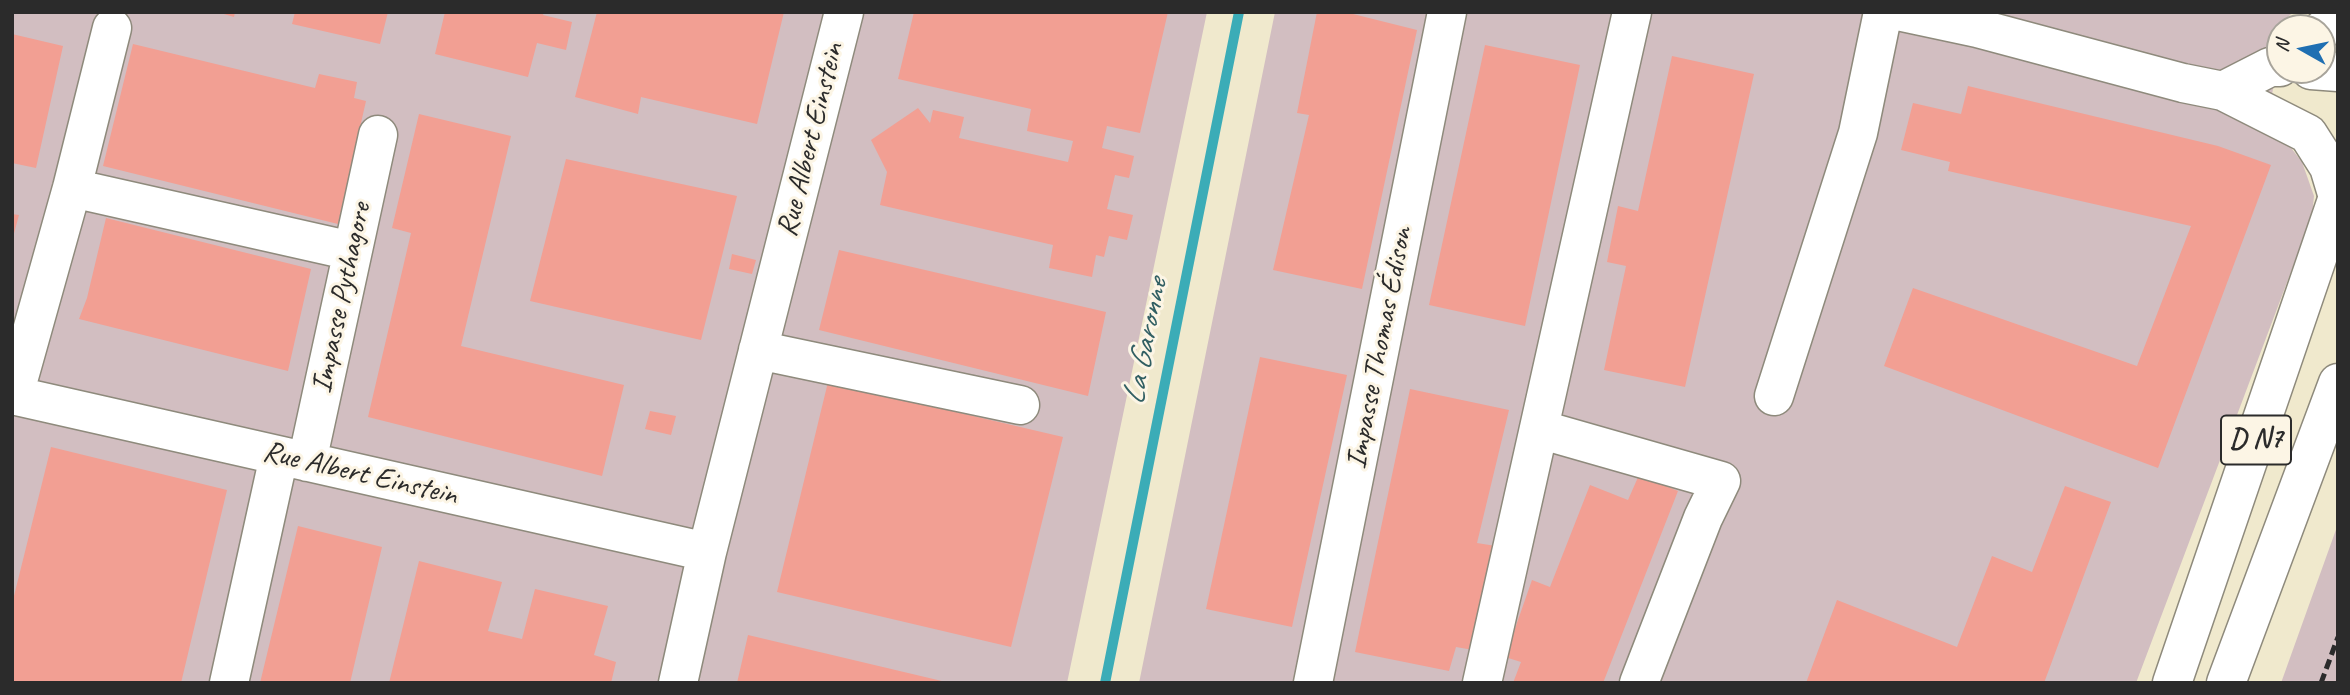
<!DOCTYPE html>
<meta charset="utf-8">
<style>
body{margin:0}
#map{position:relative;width:2350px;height:695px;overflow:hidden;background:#f0e9cd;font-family:Caveat,sans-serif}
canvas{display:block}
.frame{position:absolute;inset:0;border:14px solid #2b2b2b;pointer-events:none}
.north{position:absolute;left:2266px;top:14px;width:70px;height:70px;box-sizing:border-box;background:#fcf5e5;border:2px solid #a8a49b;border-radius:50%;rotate:279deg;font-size:19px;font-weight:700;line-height:28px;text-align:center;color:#2b2b2b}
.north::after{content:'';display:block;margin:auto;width:24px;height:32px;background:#1f6fb2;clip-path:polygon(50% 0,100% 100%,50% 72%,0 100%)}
</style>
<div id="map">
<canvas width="2350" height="695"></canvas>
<div class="frame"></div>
<div class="north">N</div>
</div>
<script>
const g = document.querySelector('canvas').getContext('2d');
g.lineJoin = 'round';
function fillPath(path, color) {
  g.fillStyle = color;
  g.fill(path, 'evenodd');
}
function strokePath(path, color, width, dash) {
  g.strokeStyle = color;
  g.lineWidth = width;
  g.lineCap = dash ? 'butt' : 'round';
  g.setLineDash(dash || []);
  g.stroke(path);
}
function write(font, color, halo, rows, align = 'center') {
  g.font = font + ' Caveat,sans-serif';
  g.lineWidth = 6;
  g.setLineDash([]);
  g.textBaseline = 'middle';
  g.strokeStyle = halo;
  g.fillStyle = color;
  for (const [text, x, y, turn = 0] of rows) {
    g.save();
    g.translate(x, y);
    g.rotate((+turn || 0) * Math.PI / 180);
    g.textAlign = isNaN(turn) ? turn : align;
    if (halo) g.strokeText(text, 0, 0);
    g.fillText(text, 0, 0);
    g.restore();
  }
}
fillPath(new Path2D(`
 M12,12H1207L1067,683H12Z
 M1275,12H2293L2283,22L2282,28H2280V43L2267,128L2288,144L2302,162L2314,196L2312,216L2136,683H1139Z
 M2338,524V683H2281Z`), '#d2bec1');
strokePath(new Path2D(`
 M1105,683L1239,12`), '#3bacb7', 10);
fillPath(new Path2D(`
 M217,12H235L234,17Z
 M295,12H388L380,44L292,24Z
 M445,12H544L543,15L572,22L566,50L537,43L528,77L435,54Z
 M597,12H784L757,124L641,97L638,114L575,97Z
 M914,12H1168L1140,133L1107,126L1102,148L1134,156L1129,178L1115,175L1107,209L1133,215L1127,240L1109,236L1104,257L1096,255L1092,277L1049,268L1053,245L880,205L887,172L871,140L918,108L930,123L933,110L964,117L959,138L1068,162L1073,141L1027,131L1031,109L898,79Z
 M1317,12H1345L1417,30L1362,289L1273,270L1309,115L1297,113Z
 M12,34L63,46L36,168L12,163Z
 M133,44L315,88L319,74L357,82L354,98L366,101L338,224L103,166Z
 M1485,45L1580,65L1525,326L1429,305Z
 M1672,56L1754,74L1685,387L1604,370L1626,266L1607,262L1618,206L1638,211Z
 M1968,86L2218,146L2271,165L2158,468L1884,366L1913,288L2137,366L2191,226L1948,171L1950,162L1901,150L1913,103L1961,114Z
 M419,114L511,136L461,346L624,385L602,476L368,417L411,233L392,228Z
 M566,159L737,196L701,340L530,301Z
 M12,214L19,215L13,237H12Z
 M106,218L311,269L288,371L79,319L87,298Z
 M839,250L1106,312L1088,396L819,330Z
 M732,254L756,260L752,274L729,269Z
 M1260,357L1347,375L1292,627L1206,609Z
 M828,382L1063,437L1011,647L777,592Z
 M1410,389L1509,410L1477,543L1502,547L1479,651L1456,647L1449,671L1355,652Z
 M650,411L676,416L671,435L645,429Z
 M51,447L227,490L181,683H12V604Z
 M1639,475L1678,491L1603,683H1513L1521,662L1505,657L1532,580L1550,587L1590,485L1628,500Z
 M2065,486L2111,502L2044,683H1806L1837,600L1957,647L1992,556L2032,572Z
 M298,526L382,547L350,683H260Z
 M419,561L502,582L488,631L522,639L535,589L608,606L594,655L616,662L611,683H389Z
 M748,635L946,682V683H737Z`), '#f29f93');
const minor = new Path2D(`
 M1902,12L1977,28L2183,83L2223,91L2308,134L2329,167L2338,197
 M2322,30L2338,18
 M2311,70L2338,72
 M2223,91L2270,67H2280
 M72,188L352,251
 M758,350L1020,405
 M12,395L707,552
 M14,395L72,188L112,28
 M1774,396L1858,133L1883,12
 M1539,429L1721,481L1703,518L1639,683
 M307,462L378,135
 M229,683L279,456
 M678,683L707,552L844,12
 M1313,683L1447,12
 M1482,683L1632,12`);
const major = new Path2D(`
 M2172,683L2338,197
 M2226,683L2338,383`);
strokePath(minor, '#8e8a7c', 41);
strokePath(major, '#8e8a7c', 41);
strokePath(minor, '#fff', 38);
strokePath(major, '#fff', 38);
strokePath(new Path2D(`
 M2321,683L2338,637`), '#2b2b2b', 5, [10, 5]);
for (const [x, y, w] of [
 [2256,440,70]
]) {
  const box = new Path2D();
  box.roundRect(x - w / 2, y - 24.5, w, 49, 5);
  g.fillStyle = '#fcf5e5';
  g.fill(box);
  strokePath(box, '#2b2b2b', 2);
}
write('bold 28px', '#2b2b2b', null, [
 ["D N7",2256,440]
]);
write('30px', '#2b2b2b', '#fcf5e5', [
 ["Rue Albert Einstein",811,140,-76],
 ["Impasse Pythagore",342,298,-78],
 ["Impasse Thomas Édison",1380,348,-79],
 ["Rue Albert Einstein",360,474,13]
]);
write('italic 32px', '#315f63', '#fcf5e5', [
 ["La Garonne",1146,342,-79]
]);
</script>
